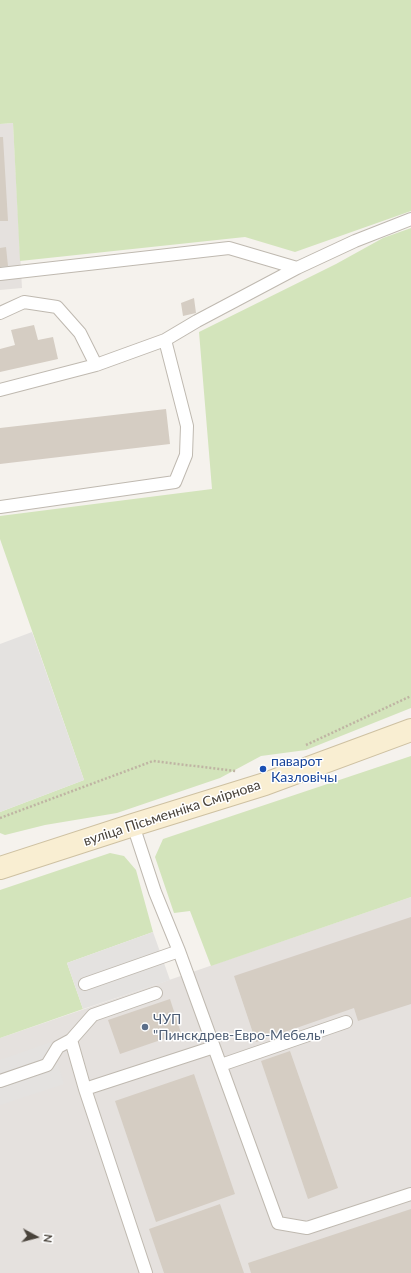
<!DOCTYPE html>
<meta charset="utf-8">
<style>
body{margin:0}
#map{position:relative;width:411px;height:1273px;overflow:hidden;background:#f5f2ed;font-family:Lato,sans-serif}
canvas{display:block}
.north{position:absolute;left:16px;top:1217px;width:40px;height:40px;-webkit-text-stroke:3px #fff;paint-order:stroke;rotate:97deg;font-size:11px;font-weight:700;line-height:16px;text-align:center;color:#49433b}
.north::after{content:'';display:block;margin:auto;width:14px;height:18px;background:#49433b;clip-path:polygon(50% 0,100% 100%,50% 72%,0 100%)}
</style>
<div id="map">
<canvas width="411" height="1273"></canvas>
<div class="north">N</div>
</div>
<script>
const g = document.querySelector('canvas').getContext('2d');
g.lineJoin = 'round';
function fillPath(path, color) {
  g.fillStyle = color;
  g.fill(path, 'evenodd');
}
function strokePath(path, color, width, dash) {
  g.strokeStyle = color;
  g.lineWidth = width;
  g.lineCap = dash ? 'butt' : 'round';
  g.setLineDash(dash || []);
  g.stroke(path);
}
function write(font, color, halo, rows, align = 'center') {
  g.font = font + ' Lato,sans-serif';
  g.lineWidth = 3;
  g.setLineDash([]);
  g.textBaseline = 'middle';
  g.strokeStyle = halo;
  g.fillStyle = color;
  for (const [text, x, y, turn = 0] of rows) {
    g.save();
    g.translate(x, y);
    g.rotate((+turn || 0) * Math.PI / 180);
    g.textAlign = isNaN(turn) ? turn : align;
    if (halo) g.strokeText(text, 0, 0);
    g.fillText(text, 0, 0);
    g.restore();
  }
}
fillPath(new Path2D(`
 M13,123L22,288L0,290V124Z
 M411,897V1273H0V1038Z`), '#e5e1de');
fillPath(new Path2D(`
 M0,0H411V211L295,252L245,237L20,261L13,123L0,124Z
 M411,228V708L306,750L261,756L220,778L117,813L45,825L5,835L0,833V812L84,780L0,539V516L212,489L199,332L336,264L383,238Z
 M411,756V897L211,966L190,911L174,913L155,857L163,839Z
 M110,853L124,856L136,870L153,932L67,963L83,1009L0,1038V890Z`), '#d3e4bb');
fillPath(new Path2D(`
 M32,632L84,780L0,812V644Z
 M153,932L170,980L83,1009L67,963Z
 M51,1042L64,1084L0,1105V1060Z`), '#e4e2e0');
fillPath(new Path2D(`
 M0,137H3L8,221H0Z
 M6,247L8,266L0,267V248Z
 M194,298L196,313L183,316L181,303Z
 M34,325L38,340L53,337L58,359L0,372V349L15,345L11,330Z
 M166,409L170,444L0,464V428Z
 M411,917V1004L358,1021L354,1008L256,1042L234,976Z
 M170,999L181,1033L120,1054L108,1020Z
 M290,1051L338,1188L308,1199L261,1061Z
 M194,1074L235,1194L156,1222L115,1101Z
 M220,1204L244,1273H164L149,1229Z
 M411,1209V1273H251L248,1263Z`), '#d5cdc3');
const lane = new Path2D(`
 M0,274L229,248L297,268
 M0,313L24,302L57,307L80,333L96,365
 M0,390L96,365L165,340L197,321L297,268L355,241L411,219
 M0,507L175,482L186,455L187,426L165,340
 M133,825L155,892L179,951L278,1223L307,1228L411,1194
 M85,984L179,951
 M71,1040L85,1089
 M221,1065L346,1022
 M0,1081L47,1065L58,1047L71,1040L93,1015L156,993
 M146,1273L85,1089L214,1047`);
const secondary = new Path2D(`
 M0,868L133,825L265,784L411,730`);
strokePath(lane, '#bfb9b0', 14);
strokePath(secondary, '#cec1a2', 24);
strokePath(new Path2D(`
 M306,745L411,696
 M0,818L153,761L236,771`), '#bfb4a3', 2.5, [2, 2]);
strokePath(lane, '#fff', 12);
strokePath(secondary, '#f9eed2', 22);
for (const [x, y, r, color] of [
 [263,769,4,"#1a4fb4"],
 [145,1027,4,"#5c6f8a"]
]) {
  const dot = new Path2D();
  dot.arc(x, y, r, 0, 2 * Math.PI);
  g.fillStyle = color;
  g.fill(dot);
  strokePath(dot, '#fff', 1.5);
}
write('14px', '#164399', '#fff', [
 ["паварот",271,761],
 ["Казловічы",271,777]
], 'left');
write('14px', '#49433b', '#fff', [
 ["вуліца Пісьменніка Смірнова",172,813,-18]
]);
write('14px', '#4e5e75', '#fff', [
 ["ЧУП",153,1019],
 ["\"Пинскдрев-Евро-Мебель\"",153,1035]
], 'left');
</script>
